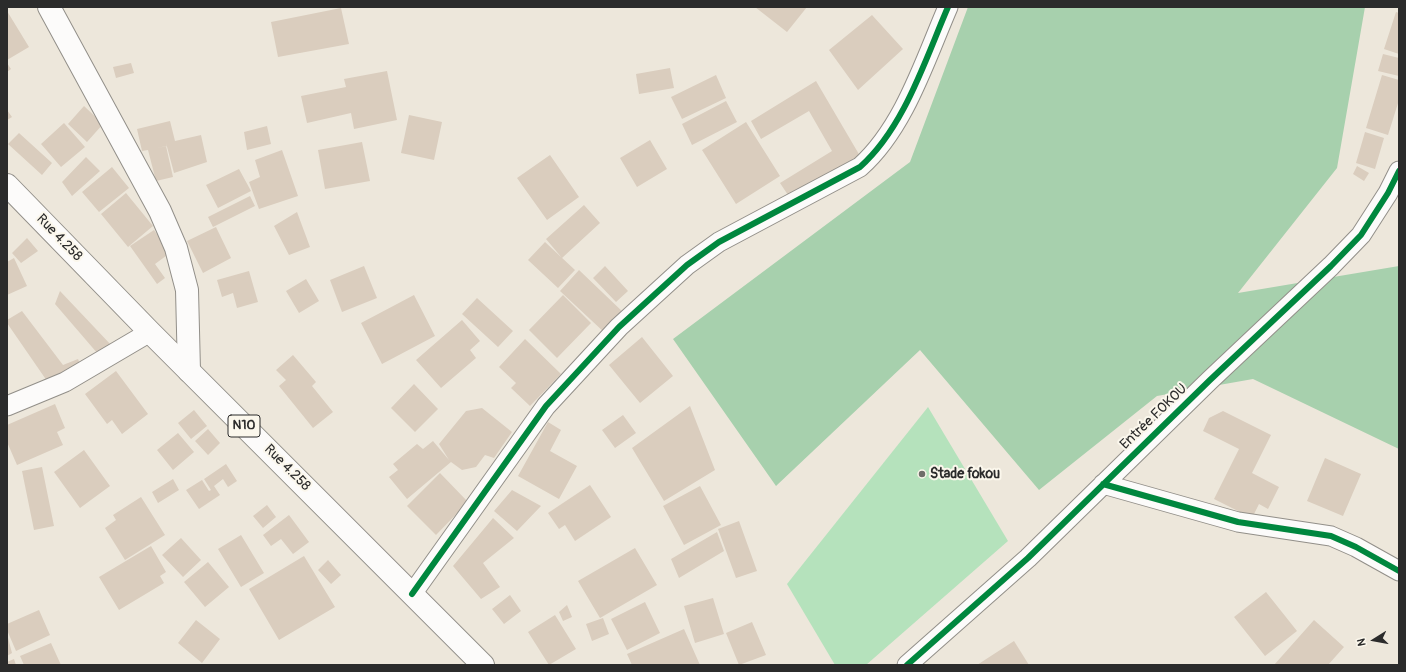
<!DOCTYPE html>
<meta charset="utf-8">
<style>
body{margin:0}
#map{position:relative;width:1406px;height:672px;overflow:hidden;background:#ede7db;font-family:Pangolin,sans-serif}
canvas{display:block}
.frame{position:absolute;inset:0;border:8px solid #2b2b2b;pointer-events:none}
.north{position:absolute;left:1354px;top:620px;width:40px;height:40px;-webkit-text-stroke:3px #fbf7ec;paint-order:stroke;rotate:259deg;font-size:11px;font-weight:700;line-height:16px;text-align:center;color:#2b2b2b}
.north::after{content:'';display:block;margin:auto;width:14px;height:18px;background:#2b2b2b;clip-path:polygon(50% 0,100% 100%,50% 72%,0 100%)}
</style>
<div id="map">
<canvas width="1406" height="672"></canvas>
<div class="frame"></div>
<div class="north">N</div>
</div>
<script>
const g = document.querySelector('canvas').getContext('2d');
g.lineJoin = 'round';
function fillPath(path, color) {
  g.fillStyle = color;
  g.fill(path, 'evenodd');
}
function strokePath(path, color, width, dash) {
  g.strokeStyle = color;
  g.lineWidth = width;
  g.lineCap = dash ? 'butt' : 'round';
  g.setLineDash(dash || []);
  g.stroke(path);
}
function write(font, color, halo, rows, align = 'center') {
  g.font = font + ' Pangolin,sans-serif';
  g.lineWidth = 4;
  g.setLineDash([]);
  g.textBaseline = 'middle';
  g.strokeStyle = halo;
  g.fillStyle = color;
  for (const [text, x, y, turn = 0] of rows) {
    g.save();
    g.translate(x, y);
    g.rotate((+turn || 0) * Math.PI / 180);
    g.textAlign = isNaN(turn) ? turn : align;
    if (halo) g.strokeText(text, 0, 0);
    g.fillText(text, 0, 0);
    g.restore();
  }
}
fillPath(new Path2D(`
 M928,407L1008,541L866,665H835L787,584Z`), '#b5e2bc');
fillPath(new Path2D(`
 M968,7H1365L1337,168L1238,293L1399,266V449L1253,379L1157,396L1039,490L920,350L776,486L673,339L910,162Z`), '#a7d0ad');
fillPath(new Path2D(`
 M755,7H807L787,32Z
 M341,8L349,44L278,57L271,22Z
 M7,11L29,47L7,60Z
 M1396,12L1399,13V54L1384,49Z
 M872,15L903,49L858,90L829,50Z
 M1383,54L1399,58V76L1378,71Z
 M7,63L11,69L7,72Z
 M131,63L134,73L116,78L113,67Z
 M670,68L674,88L639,94L636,74Z
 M387,71L397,120L354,129L351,113L307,123L301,96L346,87L344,79Z
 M716,75L726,98L682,119L671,97Z
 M1382,75L1399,80V100L1388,135L1366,128Z
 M816,81L860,156L790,198L780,183L832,151L809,111L761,139L751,121Z
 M726,101L737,122L692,145L682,124Z
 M84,106L103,124L87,142L68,124Z
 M7,110L12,117L7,120Z
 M409,115L442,122L434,160L401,153Z
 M170,121L175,141L201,135L207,162L174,173L166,143L167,146L157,148L166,146L173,177L156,181L148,150L142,151L137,129Z
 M746,122L780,176L736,204L702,150Z
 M64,123L85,147L61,167L41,144Z
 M267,126L271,144L247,150L244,132Z
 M1365,132L1384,138L1375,169L1356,163Z
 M19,133L52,163L42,175L8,144Z
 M650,140L667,169L637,187L620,158Z
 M362,142L370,181L325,189L318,150Z
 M282,150L298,196L259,209L249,182L260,177L255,160Z
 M550,155L579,197L547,220L517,178Z
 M86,157L100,171L72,196L62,182Z
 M1357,166L1369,173L1364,181L1353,174Z
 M112,167L129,188L99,212L82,192Z
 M239,169L251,191L218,208L206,185Z
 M126,193L153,226L128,247L101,214Z
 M250,196L255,206L213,227L208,217Z
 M584,205L600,223L562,258L546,239Z
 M297,212L310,247L289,255L274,226Z
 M216,227L231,258L203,273L187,241Z
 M154,230L170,253L155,264L165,278L157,284L130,246Z
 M27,238L38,251L21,263L12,253Z
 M545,242L575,270L558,288L528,260Z
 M14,258L27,286L7,295V262Z
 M364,266L377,298L342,312L330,280Z
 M605,266L628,291L616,302L593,278Z
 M579,270L625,314L606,334L560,291Z
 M249,271L258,302L237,308L233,293L222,297L217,280Z
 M306,279L319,301L299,313L286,291Z
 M60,291L112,346L98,354L55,304Z
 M414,295L435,336L382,364L361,323Z
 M563,295L591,323L557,358L529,330Z
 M477,298L513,331L498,347L462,314Z
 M22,311L63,365L78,359L80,364L47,381L7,323V320Z
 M462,320L480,341L470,350L476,358L441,388L416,360Z
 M642,337L673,376L640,403L609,365Z
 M525,339L561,374L530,406L511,388L516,383L499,367Z
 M293,355L316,382L312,386L333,412L313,428L279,386L286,380L276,370Z
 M116,371L148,414L122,434L112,420L107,424L85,394Z
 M414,384L438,409L415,432L391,408Z
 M55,404L65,428L57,432L63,445L17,465L7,442V425Z
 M690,406L715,470L664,501L632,448Z
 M482,408L512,432L494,458L485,455L476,467L462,470L451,462L407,499L389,477L398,470L393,464L417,444L423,449L433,441L449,460L439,444L466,411Z
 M194,410L207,426L191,439L178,423Z
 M1223,411L1271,435L1252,473L1279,487L1268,509L1259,504L1252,518L1214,499L1239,449L1203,431L1209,418Z
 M623,415L636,433L615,448L602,430Z
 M548,422L561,430L550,451L577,466L559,499L518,476Z
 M208,429L220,443L208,455L195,441Z
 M178,433L194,452L173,470L157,450Z
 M84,450L110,486L80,508L54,472Z
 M1325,458L1361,474L1343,516L1307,501Z
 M226,464L237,481L228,487L223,479L214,486L220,495L199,509L186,490L202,480L209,491L211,490L204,479Z
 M42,467L54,526L34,530L22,471Z
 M440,473L468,502L436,535L407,506Z
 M173,479L179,490L158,503L152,492Z
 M590,485L611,517L575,541L565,525L559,529L548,513Z
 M700,486L721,525L684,545L663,506Z
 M512,490L541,506L517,531L494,511Z
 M141,497L165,535L125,560L105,528L116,520L113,515Z
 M267,505L276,517L263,528L253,516Z
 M289,515L309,542L293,554L281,539L271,546L263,535Z
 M493,518L514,538L483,563L500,587L481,599L453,566Z
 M739,521L757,571L736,578L718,529Z
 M717,532L724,551L679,578L671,559Z
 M241,535L264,573L241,587L218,549Z
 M181,538L201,560L183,577L162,555Z
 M151,546L166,572L160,576L164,583L119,610L99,577Z
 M635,548L657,585L600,618L578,581Z
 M304,556L335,607L279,640L249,589Z
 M328,560L341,575L331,584L318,570Z
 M208,562L229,587L205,607L184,582Z
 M1266,592L1297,631L1265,656L1234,617Z
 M510,595L521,611L504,624L492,609Z
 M713,598L724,634L695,643L684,606Z
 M645,602L660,633L627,650L611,619Z
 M567,605L572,617L563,621L559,612Z
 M39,610L50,635L16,651L7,630V624Z
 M555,615L576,649L549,665L528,632Z
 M603,618L609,634L592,641L586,624Z
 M196,620L220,639L202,663L178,643Z
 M1314,620L1344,647L1328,665H1274Z
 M752,622L766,655L739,665L726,633Z
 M684,629L700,665H632L627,654Z
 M7,634L12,653L7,656Z
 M1014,641L1029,665H977Z
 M51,643L61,665H24L20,656Z
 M14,659L16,665H7V662Z`), '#dacdbe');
const minor = new Path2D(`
 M7,406L65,382L150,332
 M1103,484L1238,522L1331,536L1356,547L1399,571
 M412,594L546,406L619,327L687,265L719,242L860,167C904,128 925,60 948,7
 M907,665L1028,558L1210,380L1331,266L1361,235L1388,193L1399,171`);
const secondary = new Path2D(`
 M49,7L160,211L176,248L187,290L189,371`);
const trunk = new Path2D(`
 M7,185L150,332L483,665`);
strokePath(minor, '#928f89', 21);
strokePath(secondary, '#928f89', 24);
strokePath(trunk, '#928f89', 24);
strokePath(minor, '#fcfbfa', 19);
strokePath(secondary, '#fcfbfa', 22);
strokePath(trunk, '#fcfbfa', 22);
strokePath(new Path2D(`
 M1103,484L1238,522L1331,536L1356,547L1399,571
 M412,594L546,406L619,327L687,265L719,242L860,167C904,128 925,60 948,7
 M907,665L1028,558L1210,380L1331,266L1361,235L1388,193L1399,171`), '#00873e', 6);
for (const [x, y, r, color] of [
 [922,474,4,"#6f6d69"]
]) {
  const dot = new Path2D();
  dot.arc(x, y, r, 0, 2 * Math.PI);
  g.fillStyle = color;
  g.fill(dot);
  strokePath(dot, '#fbf7ec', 1.5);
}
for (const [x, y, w] of [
 [244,426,32]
]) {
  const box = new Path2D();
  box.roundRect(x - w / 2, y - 11, w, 22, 3);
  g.fillStyle = '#fbf7ec';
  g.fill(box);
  strokePath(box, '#2b2b2b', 1);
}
write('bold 13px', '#2b2b2b', null, [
 ["N10",244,426]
]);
write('14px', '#2b2b2b', '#fbf7ec', [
 ["Rue 4.258",59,238,46],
 ["Entrée FOKOU",1154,417,-44],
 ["Rue 4.258",287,468,45]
]);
write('bold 14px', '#2b2b2b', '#fbf7ec', [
 ["Stade fokou",930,474]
], 'left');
</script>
